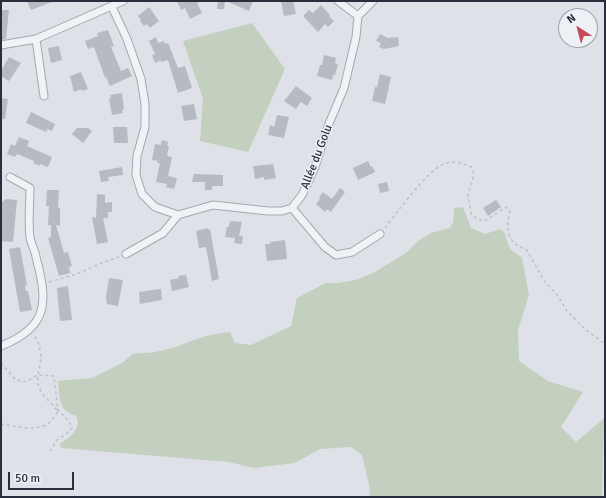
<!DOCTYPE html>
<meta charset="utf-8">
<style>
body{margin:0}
#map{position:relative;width:606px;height:498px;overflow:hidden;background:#dee1e7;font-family:Signika,sans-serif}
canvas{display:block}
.frame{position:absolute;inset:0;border:2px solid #282e3c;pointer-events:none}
.north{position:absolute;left:558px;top:8px;width:40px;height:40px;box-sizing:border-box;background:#edf0f4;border:1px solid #9ea2aa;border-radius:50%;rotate:324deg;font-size:11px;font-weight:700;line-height:16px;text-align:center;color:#282e3c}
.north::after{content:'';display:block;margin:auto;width:14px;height:18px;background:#c64956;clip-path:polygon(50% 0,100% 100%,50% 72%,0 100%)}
.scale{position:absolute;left:8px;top:472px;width:66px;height:18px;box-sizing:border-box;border:2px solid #282e3c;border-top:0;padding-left:5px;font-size:12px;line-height:14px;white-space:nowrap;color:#282e3c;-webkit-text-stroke:3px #edf0f4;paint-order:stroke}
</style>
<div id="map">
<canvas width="606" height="498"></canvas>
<div class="frame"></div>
<div class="north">N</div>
<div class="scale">50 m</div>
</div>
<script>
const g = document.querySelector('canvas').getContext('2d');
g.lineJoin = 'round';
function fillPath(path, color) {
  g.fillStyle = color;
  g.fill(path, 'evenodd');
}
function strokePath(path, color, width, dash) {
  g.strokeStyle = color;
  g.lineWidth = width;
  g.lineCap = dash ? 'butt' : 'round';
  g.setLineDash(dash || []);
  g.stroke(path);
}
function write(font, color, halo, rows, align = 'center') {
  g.font = font + ' Signika,sans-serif';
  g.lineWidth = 3;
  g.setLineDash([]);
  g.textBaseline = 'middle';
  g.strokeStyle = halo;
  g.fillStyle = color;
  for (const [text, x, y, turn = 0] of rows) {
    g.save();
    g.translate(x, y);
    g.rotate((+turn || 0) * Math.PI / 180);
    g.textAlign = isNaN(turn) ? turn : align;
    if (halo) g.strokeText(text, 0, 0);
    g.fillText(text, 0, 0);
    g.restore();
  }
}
fillPath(new Path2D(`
 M252,23L285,69L248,152L200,141L203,99L183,41Z
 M463,207L471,228L485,234L500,229L504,232L510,249L522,258L529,295L518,330L519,361L548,381L583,392L561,427L576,442L604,418L602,497H370L369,485L362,455L351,447L320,449L295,463L254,468L229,462L61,448L60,444C70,437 82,429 76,416C58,410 60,398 58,381L92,378L122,363L134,353C160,355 182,344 206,336C213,334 222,333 230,332L235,343L251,345L291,326L297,298L326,283H337L356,280L373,273L406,253L418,241L431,233L450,228L453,222L454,208Z`), '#c3d0bf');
fillPath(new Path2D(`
 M27,1H52V2L31,10Z
 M177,1H202L197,3L202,13L190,19L185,8L181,10Z
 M218,1H225L224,9H217Z
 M226,1H253L249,11Z
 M281,1H293L296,14L284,16Z
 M321,5L330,15L329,16L334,21L328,27L325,24L318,32L303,16L309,10L313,13Z
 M149,7L159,21L150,28L147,24L144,26L140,21L141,20L138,16Z
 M1,10H9L6,39L1,40Z
 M108,30L114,46L111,47L121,71L128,68L132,76L110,86L106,77L105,78L94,47L88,49L85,41L98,36L97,33Z
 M380,34L388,38L398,37L399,46L384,49L379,47L381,43L376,41Z
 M156,37L158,43L164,41L165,44L168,43L178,68L185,66L192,88L178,93L168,60L161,62V60L155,63L152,55L155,54L149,41Z
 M59,46L62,60L51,63L48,48Z
 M324,55L336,58L335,63L338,64L335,75H333L332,80L317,76L320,65H322Z
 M9,57L21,63L9,81L1,76V71Z
 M81,72L88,89L82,91L81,89L74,92L70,76Z
 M380,74L391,77L385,104L372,101L375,87H377Z
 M296,86L312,98L307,106L301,102L296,109L284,101Z
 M122,93L124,109L122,110L123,113L112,115L109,99L111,98L110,95Z
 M1,98L8,99L5,119H1Z
 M194,104L197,119L184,121L181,106Z
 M31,112L55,124L52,131L47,129L46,132L26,123Z
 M277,115L289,117L284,138L268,135L270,125L274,127Z
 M113,127H127L128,143H114Z
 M77,128H88L92,131L83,143L72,134Z
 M19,137L29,141L27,146L52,157L48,167L40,164L39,166L33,163L34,161L17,154L15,157L7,154L11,144L15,146Z
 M162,140L168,142L167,146H169L167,156L172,157L168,176L177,178L174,189L166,187L167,184L156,182L160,163H157L158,161L152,160L155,144L161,145Z
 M368,161L371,167L372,166L375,172L358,180L353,168Z
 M273,164L276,178L264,180V177L255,179L253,166Z
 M122,167L123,175L108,177L109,181L101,182L99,171Z
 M194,174L223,175V186H212V190H205V182H192Z
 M387,182L389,191L380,193L378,184Z
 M340,188L345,192L331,212L327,209L325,212L316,204L320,199L319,197L323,192L332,199Z
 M47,190H59L58,208H60V226L56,225L64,253L68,252L72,266L69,267L70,273L59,276L48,238L51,237V225H48L49,206H46Z
 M97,194L105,195V203L112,202V212H108V218H103L108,242L97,244L92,217L96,218Z
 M6,199L17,200L13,242L1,241V203Z
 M496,200L501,207L488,216L483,208Z
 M230,221L242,222L239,236H243L242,244L234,243L235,238L225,237L227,227H229Z
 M208,228V230L210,229L219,279L212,281L206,247L199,248L196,231Z
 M285,240L287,259L267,261L265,244H270V242Z
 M20,247L27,285L25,286L26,291H28L32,310L20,312L9,249Z
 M186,275L189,287L172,291L170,280L179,278L178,276Z
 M109,278L123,280L118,306L107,304L106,297Z
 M68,286L72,320L60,321L57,288Z
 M161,289L162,300L140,304L139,292Z`), '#b5bac3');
const minor = new Path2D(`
 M338,1L358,16L373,1
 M112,7L127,39L141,79L145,104V127L137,156L136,175L142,194L155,207L178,215L213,205L268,211H282L292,208L302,195L315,167L328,126L344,88L356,37L358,16
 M36,39L44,96
 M1,45L36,39L123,1
 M292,208L325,247L336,255L352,252L380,234
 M126,254L163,233L178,215
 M1,346C49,327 48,302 36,257C35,250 31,244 30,237C28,221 30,203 30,188L10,177`);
strokePath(minor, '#a4a8b0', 9);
strokePath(new Path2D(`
 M385,228C397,213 427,170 444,164C454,160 462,163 471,167L474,175L468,194L471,213L477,219L485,221L506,207L510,212C505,228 507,244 526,249L545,282L558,296L567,311L587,331L605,344
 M49,282L77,274L99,264L119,257
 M1,363L14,378L22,382L28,381L37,375L54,376L58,411C65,416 69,420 72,428L66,434L57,440L50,451
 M1,424C16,426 37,433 50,422C53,419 56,415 58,411C51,403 41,395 38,384C37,377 39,372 40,365C42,355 40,345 35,336`), '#bcbfc5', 1.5, [3, 3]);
strokePath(minor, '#f0f2f5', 7);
write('12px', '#282e3c', '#edf0f4', [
 ["Allée du Golu",317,157,-69]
]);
</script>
